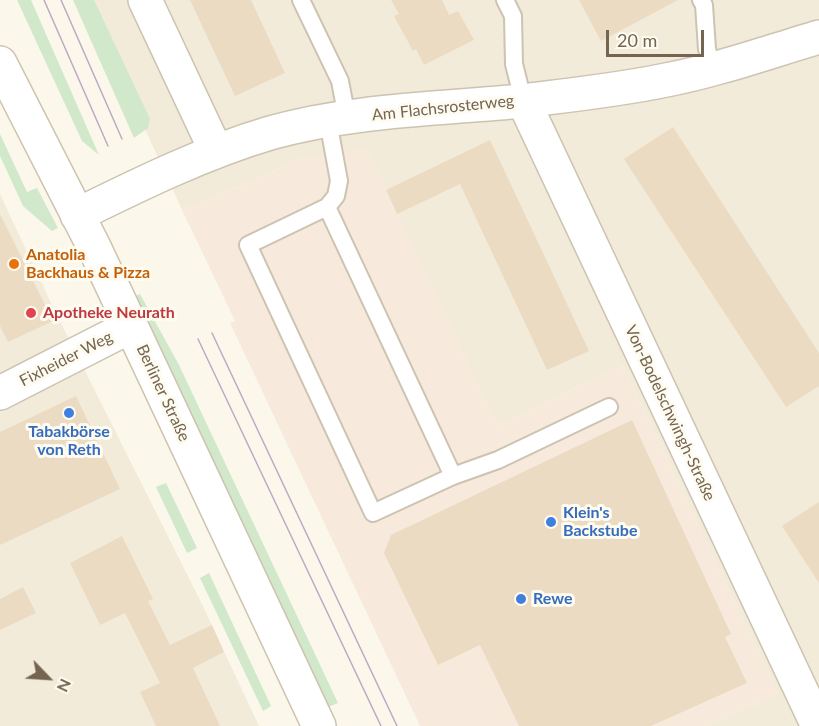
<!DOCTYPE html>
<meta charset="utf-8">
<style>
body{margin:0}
#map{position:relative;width:819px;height:726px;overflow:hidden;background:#fbf8eb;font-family:Lato,sans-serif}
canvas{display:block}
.north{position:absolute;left:18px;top:648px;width:60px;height:60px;-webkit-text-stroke:4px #fefbf1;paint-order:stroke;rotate:115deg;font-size:16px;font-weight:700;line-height:24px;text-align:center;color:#746450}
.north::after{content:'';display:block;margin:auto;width:21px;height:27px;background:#746450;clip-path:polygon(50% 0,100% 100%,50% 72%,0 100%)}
.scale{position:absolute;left:606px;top:30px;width:98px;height:27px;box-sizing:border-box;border:3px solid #746450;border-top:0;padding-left:8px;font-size:18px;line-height:21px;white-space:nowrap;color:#746450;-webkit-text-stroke:4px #fefbf1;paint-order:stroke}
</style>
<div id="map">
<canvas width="819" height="726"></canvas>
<div class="north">N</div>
<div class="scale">20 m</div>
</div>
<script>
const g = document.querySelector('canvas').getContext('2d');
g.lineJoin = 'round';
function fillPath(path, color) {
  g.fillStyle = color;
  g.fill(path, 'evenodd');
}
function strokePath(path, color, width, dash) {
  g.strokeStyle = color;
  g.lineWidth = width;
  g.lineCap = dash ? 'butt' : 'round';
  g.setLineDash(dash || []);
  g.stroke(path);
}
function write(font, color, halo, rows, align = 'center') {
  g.font = font + ' Lato,sans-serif';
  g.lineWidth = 6;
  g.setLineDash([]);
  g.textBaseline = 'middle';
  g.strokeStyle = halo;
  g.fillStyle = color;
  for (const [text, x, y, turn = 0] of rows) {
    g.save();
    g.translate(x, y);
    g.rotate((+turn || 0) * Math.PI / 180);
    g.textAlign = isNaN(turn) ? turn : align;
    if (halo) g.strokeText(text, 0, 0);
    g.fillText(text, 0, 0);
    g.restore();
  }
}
fillPath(new Path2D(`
 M86,0H819V726H709L778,694L623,366L497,425L366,148L299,160L182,210Z
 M0,194L52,305L202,604L259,726H0Z`), '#f2ebda');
fillPath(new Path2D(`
 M366,147L497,425L623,366L778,694L709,726H420L230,323L235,321L182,210L299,160Z`), '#f7eadd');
fillPath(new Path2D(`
 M17,0H31L99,155L82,141Z
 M73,0H94L150,119L148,128L134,138Z
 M0,134L27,192L37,188L58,228L52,231L23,206L0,156Z
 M140,294L179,365L338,703L328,707L135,296Z
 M166,483L197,548L187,553L156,487Z
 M209,573L271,706L263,711L200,578Z`), '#d1e8ca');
fillPath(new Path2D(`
 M190,0H251L285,73L235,96Z
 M391,0H442L449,15L458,11L474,40L424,65L416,49L413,51L394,16L399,14Z
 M579,0H678L601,41Z
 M673,127L819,353V386L786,407L624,159Z
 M490,140L589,351L547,370L460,184L397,214L386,190Z
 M0,214L53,321L8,342L0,326Z
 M76,396L120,489L0,545V432Z
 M632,420L731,634L725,637L747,683L651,726H519L480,645L438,665L384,553L391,535Z
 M819,502V583L782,526Z
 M122,536L153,599L148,601L170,645L212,625L224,652L193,668L220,726H156L140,692L160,683L125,613L100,625L70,563Z
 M23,587L36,613L0,630V599Z`), '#ecdbc3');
const service = new Path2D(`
 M301,0L340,81L347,118
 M505,0L513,16L514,64L523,100
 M701,0L704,5L707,49L713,69
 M327,207L453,476L373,513L248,245L327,207L336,196L339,181L328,121
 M453,476L498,460L609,407`);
const minor = new Path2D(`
 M145,0L216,151
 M523,100L818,726
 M77,215C140,184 203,153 270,133C351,110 438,109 522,101C570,95 619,90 666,80C718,70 768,52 819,37
 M0,393L131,326`);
const secondary = new Path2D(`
 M0,63L94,247L319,726`);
strokePath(service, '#cdc3b1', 20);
strokePath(minor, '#cdc3b1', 36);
strokePath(secondary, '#cfc3af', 36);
strokePath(service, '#fff', 16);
strokePath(minor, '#fff', 33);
strokePath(secondary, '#fff', 33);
strokePath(new Path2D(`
 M44,0L108,146
 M61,0L122,139
 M212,333L397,726
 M198,339L381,726`), '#bda9c5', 1.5);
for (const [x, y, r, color] of [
 [14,264,6,"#e8710a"],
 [31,313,6,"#e0444e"],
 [69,413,6,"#3f7fe0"],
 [551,522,6,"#3f7fe0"],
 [521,599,6,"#3f7fe0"]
]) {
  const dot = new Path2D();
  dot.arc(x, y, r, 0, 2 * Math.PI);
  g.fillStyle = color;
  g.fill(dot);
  strokePath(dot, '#fefbf1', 2);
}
write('16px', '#746450', '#fefbf1', [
 ["Am Flachsrosterweg",443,108,-6],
 ["Fixheider Weg",66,359,-27],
 ["Berliner Straße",163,393,65],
 ["Von-Bodelschwingh-Straße",670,413,65]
]);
write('bold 16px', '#c56008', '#fefbf1', [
 ["Anatolia",26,255],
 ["Backhaus & Pizza",26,273]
], 'left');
write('bold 16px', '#be3a42', '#fefbf1', [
 ["Apotheke Neurath",43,313]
], 'left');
write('bold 16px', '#366cbe', '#fefbf1', [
 ["Tabakbörse",69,432,"center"],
 ["von Reth",69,450,"center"],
 ["Klein's",563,513],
 ["Backstube",563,531],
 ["Rewe",533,599]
], 'left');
</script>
